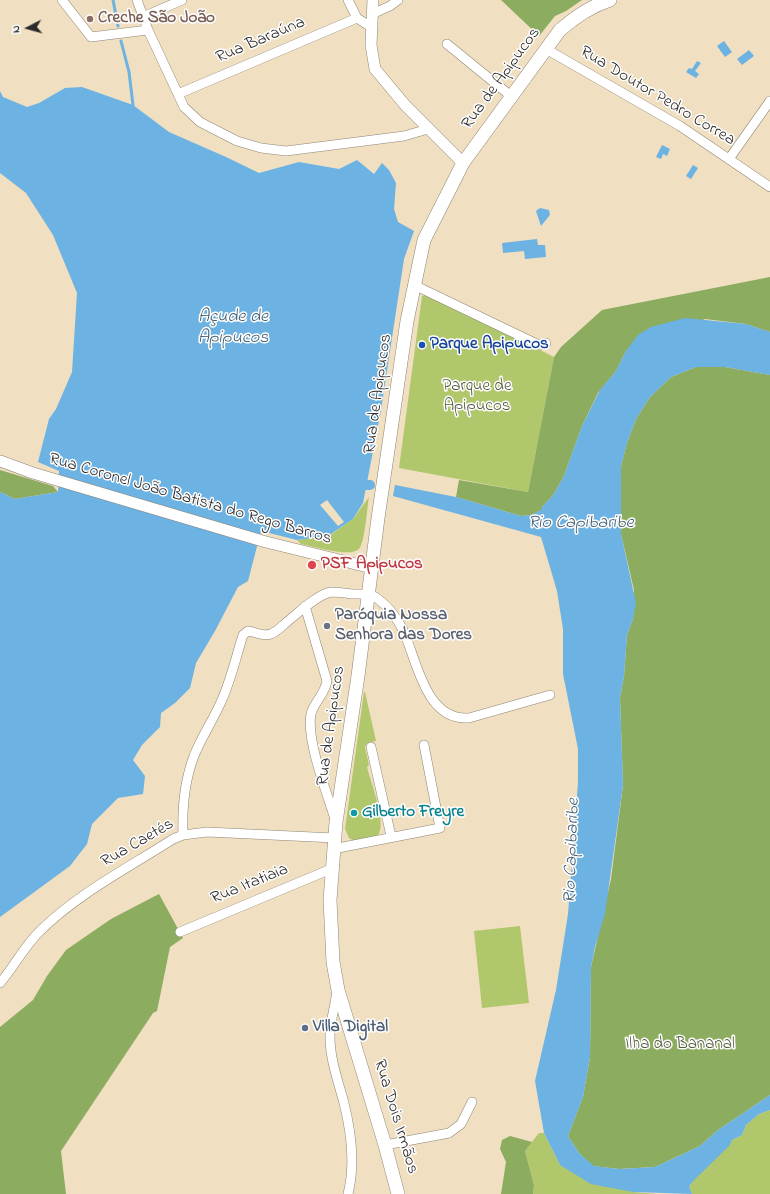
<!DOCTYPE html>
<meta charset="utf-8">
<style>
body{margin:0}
#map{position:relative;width:770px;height:1194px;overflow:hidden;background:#f0dfc0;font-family:"Indie Flower",sans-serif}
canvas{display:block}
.north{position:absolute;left:8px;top:8px;width:40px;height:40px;-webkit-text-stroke:3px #fff;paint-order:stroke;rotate:264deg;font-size:11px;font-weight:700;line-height:16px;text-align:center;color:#2b2b2b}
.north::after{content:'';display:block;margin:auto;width:14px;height:18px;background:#2b2b2b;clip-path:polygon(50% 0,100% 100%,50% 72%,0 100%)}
</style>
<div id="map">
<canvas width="770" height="1194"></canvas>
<div class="north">N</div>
</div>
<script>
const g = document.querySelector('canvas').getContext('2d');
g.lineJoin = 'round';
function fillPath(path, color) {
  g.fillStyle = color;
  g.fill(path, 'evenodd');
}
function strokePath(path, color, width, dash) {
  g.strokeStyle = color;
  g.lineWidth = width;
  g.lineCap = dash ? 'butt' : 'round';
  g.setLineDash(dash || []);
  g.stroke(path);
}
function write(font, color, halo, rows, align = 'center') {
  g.font = font + ' "Indie Flower",sans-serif';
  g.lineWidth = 3;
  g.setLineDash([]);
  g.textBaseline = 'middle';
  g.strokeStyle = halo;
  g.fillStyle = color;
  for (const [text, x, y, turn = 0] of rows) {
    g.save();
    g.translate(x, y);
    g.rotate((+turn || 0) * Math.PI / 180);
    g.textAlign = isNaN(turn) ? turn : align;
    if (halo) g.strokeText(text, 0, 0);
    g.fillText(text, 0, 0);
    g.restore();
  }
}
fillPath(new Path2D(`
 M428,294L554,357L528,492L399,468L422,296Z
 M369,497C367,508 365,542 359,549C350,558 313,546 301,544L297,540L329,536L353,519Z
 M364,692H365L376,741L367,743L365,747L369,765L367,767C371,783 387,823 378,835L356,842L349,838L345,829Z
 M520,926L529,1003L482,1008L474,931Z
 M770,1110V1194H692L689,1186L692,1183C691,1177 697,1159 702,1156C703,1155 708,1155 709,1155L712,1159L716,1148L742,1135L746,1125L759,1114Z
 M539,1133H544L560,1165L633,1192L656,1194H533L534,1185L525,1151Z`), '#b1c76c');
fillPath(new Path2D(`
 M501,0H582L566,11L555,16L539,36Z
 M770,277V332L746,324L705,319L626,351L616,371L598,393L582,426L564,476L554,494L542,507V510L531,515L521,516L456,497L459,480L528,492L554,357L561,347L602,310Z
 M696,367H725L770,375V1095L718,1130L700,1146L655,1167L619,1169L593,1166L579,1153L568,1136L583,1097L590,1057L591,967L611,879L623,785L620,697L624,676L627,635L633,619L634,590L621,534V466L627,443L636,419L650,397L671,377Z
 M0,470L53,486L58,492L15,499L0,492Z
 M159,894L183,938L170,947L157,1011L153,1013L61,1151L66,1194H0V1027L33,1000L47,976L66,950L111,919Z
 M510,1136L532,1142L525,1151L534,1185L533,1194H501L506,1162L500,1149L502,1140Z`), '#8cac60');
fillPath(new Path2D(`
 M724,41L732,52L725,57L717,46Z
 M749,50L754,56L742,65L737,59Z
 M697,61L701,63L695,71L699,74L696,78L686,72L689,68L692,69Z
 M82,87L133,105L169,132L226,157L259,173L299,162L339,169L357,160L374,174L382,163L389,170L396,183L394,209L398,222L414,231L404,259L381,410L363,503L353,519L328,536L297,540L261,531L248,581L238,587L215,631L196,663L190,688L175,703L161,713L160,727L142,745L133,760L145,776L143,794L118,798L92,824L87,844L70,866L0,917V492L15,499L58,492L59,471L38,462L49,419L56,409L72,372L77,293L53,235L26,193L0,173V91L3,97L27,107L39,103L65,88Z
 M662,145L670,149L667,156L663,154L661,159L656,157Z
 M693,165L698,168L691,179L686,176Z
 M540,208L549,210L550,215L541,226L536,211Z
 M537,239L538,245H545L546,257L525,259L524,251L503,253L502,243Z
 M685,318L746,324L770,332V375L725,367H696L671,377L650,397L636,419L627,443L621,466V534L636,603L633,619L627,635L624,676L620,697L623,785L605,914L595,947L591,967L590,1057L583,1097L568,1136L579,1153L594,1166L619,1169L655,1167L700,1146L718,1130L770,1095V1110L759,1114L746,1125L742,1135L716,1148L712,1159L709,1155L700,1157V1165H696L694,1176L691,1179L692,1183L689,1186L692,1194L633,1192L591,1184L560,1165L544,1133L535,1081L556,990L568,914L578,782V749L563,674V629L557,591L541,537L393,496L395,485L456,497L521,516L531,515L541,510L542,507L554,494L564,476L582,426L600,390L616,371L626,351L638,335L651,327Z`), '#6cb2e2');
fillPath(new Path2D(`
 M327,500L344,522L338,526L320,505Z`), '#f0dfc0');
strokePath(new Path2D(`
 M113,0L118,26
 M121,41L129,72L133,105`), '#6cb2e2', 3);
strokePath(new Path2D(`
 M367,485H370`), '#6cb2e2', 10);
strokePath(new Path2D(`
 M679,1183L723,1140`), '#6cb2e2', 17);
const minor = new Path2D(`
 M62,0L91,37L148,30
 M137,0L148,30L184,107L200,122L237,141L261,148L286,151L404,136L428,129
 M348,0L357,18L371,27
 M372,14L390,6L398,0
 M143,17L182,0
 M447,44L512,97
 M546,49L680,126L770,187
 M178,94L357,18
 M729,159L770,101
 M414,285L539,345L546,343
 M305,606L327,681C325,694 314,702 311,714C306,740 327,793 335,819
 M371,747L391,836
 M183,835C182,808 184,782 194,756C201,738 213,720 221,702C231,680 236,657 243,635L248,631C256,632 263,637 271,634C278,631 283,625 288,621C298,613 318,594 331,592C338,592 345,593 352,594C361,594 371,593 378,599C389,607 397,618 403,630C417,660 425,721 469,718L550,695
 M333,849L440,828L424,745
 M180,932L331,869
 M0,983C14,967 23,948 39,932C77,894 128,868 173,839L183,835L207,832L335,838
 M337,992C335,1006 330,1022 330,1037C330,1059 338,1081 344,1103C351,1131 355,1166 348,1194
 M385,1145L449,1133L461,1124L472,1102`);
const tertiary = new Path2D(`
 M373,0L371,45L375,69L405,105L463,163
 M0,461L33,473L266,542L372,568`);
const secondary = new Path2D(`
 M398,1194L385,1145L338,990L333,962L330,900L336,822L358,676L378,518L407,321L424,240L463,163L560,30C575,17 591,6 610,0`);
strokePath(minor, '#8e8576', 10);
strokePath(tertiary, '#8e8576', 12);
strokePath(secondary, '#8e8576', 14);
strokePath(minor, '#fff', 9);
strokePath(tertiary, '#fff', 11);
strokePath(secondary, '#fff', 13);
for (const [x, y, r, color] of [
 [90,19,4,"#8d6e63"],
 [422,345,4,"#1a4fb4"],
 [312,565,5,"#e0444e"],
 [327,626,4,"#6b7280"],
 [354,813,4,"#0f9aa8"],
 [305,1028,4,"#5c6f8a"]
]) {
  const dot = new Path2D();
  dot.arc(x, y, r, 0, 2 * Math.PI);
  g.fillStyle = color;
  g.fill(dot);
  strokePath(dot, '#fff', 1.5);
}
write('bold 17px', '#785e54', '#fff', [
 ["Creche São João",98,19]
], 'left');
write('17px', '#2b2b2b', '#fff', [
 ["Rua Baraúna",261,41,-23],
 ["Rua de Apipucos",502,79,-54],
 ["Rua Doutor Pedro Correa",657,97,31],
 ["Rua de Apipucos",379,394,-82],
 ["Rua Coronel João Batista do Rego Barros",190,500,16],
 ["Rua de Apipucos",332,726,-82],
 ["Rua Caetés",138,844,-30],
 ["Rua Itatiaia",250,885,-22],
 ["Rua Dois Irmãos",395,1117,73]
]);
write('bold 17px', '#164399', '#fff', [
 ["Parque Apipucos",430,345]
], 'left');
write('17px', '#535a3e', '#fff', [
 ["Parque de",477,387],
 ["Apipucos",477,407],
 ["Ilha do Bananal",680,1045]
]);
write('bold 17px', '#be3a42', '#fff', [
 ["PSF Apipucos",321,565]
], 'left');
write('bold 17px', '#5b616d', '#fff', [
 ["Paróquia Nossa",335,616],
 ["Senhora das Dores",335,636]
], 'left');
write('bold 17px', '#0d838f', '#fff', [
 ["Gilberto Freyre",362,813]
], 'left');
write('bold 17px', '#4e5e75', '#fff', [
 ["Villa Digital",313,1028]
], 'left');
write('italic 18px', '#456174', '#fff', [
 ["Açude de",233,318],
 ["Apipucos",233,339],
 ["Rio Capibaribe",581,524],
 ["Rio Capibaribe",573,851,-88]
]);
</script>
